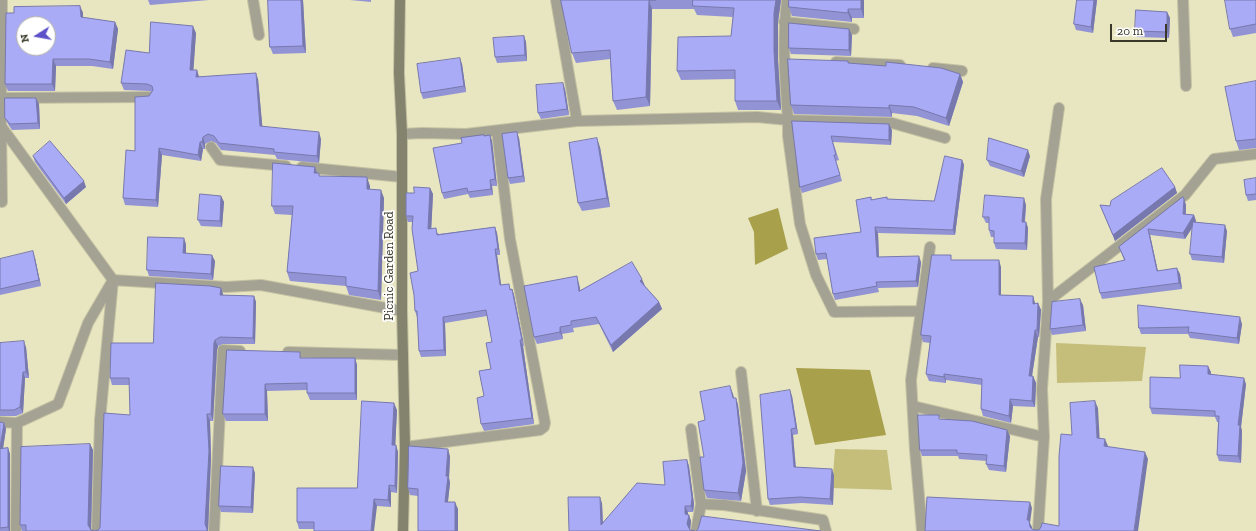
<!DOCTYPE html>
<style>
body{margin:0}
#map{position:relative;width:1256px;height:531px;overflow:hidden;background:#e8e5c1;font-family:"Zilla Slab",serif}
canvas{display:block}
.north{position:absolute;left:16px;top:16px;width:40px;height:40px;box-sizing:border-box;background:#fff;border:1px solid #b0afa9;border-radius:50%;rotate:259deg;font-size:11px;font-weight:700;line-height:16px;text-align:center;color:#393829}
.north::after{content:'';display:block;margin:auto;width:14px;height:18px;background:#5d51c9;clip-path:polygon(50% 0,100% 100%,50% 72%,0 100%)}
.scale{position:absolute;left:1110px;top:24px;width:57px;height:18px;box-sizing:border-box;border:2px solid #393829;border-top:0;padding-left:5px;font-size:12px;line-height:14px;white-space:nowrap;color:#393829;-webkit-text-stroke:3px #fff;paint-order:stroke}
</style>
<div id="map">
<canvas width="1256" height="531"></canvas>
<div class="north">N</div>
<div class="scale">20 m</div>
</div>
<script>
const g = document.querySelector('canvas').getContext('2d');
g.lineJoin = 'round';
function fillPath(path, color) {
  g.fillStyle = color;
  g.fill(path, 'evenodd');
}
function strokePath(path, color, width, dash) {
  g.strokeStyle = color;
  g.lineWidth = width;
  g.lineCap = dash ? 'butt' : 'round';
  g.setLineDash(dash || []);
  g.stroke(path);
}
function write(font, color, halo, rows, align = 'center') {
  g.font = font + ' "Zilla Slab",serif';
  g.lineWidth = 3.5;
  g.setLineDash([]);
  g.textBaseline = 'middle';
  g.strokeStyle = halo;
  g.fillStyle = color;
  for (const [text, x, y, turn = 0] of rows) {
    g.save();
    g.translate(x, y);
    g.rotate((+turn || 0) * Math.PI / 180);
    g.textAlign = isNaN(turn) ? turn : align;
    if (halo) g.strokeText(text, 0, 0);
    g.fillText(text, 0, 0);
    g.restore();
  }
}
fillPath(new Path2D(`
 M1056,343L1146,347L1142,381L1057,383Z
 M835,449L887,450L892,490L832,488Z`), '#c4be7a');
fillPath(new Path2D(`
 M778,208L788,249L755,265L754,232L748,218Z
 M796,368L870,370L886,435L815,445Z`), '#a8a04a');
const minor = new Path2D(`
 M2,0L1,126L113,280L100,420L97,531
 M253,0L259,35
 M556,0L577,121
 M787,0C782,40 785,80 788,120L892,123L945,138
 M1183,0L1186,86
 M784,22L854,29
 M836,62L900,65
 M933,68L962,71
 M1,98L149,97
 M1,126L2,202
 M402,134L422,133L466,134L577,121L757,117L788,120V136L800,224L816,275L834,312L921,311L911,380L915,450L922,531
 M211,147L220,160L286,166
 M302,167L402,177
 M1048,301L1046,199L1059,108
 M921,311L930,247
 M288,352L403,355
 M741,372L757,511
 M913,406L1044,437
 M0,422L17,423L58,404L88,323L113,280L226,287L261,285L402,311
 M691,429L701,504L696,531
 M405,447L540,430L544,427L545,423L510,239L497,131
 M701,504L724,505L823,520L826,531
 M16,531L17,423
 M214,531L223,350L240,351
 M1038,531L1044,437L1042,389L1048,301L1185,195L1214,159L1256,154`);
const secondary = new Path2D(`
 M400,0L399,73L402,134V311L405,447L403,531`);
strokePath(minor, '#c5c2a3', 12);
strokePath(secondary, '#c5c2a3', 12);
strokePath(minor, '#a3a293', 10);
strokePath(secondary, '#84836d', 10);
fillPath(new Path2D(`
 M148,0H209L150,5Z
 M265,0H303L306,53L273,54L270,47L268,0Z
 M350,0H371V2Z
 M561,0H781L778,22V60L781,110H738L735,101V79L681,80L677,71L731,36L733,17L697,15L694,9H652L650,106L617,110L613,101L610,59L576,63L572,53Z
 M864,0V18H852V22L792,16L789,7Z
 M1077,0H1097L1093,33L1076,30L1074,24Z
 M1256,0V33L1233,37L1230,29Z
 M80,6L83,13V18L115,22L118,29L113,69L92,66H56L55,91H8L5,84L14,13Z
 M1167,12L1170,18L1169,38L1137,37L1135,31Z
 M196,33L193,70H197L199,77L258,79L262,126L321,139L319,163L277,159L275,155L221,150L216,143L211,141L205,144V149H203L201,161L162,155L158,207L125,205L123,198L149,96L152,92L149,91L124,90L121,83L149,53Z
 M852,35L851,56L791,54L789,48Z
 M524,36L526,42L527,61L497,63L495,57Z
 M848,61L849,63L960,74L963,82L949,126L917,116L892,113V117L794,114L791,105Z
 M462,64L466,92L423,99L421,93Z
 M1256,81V148L1239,150L1236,141Z
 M565,89L569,115L541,119L538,113Z
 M36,98L39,104L40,129L12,130L8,124L5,118Z
 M792,121L892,130L891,145L833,142L839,160L836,161L842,181L802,193L800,187Z
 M490,135L492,141L497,186H492L493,195L470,198L468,194L444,199L442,193L462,143L484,136Z
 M519,138L525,182L510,184L508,178Z
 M600,147L610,207L582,211L578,203Z
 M33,156L86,187L66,204L35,162Z
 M1030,156L1024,177L990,166L987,160Z
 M962,160L964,165L955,235L878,233L879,257L921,262L918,287L878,288L879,292L835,300L833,294L827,259L818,260L816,254L861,232L871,197L872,200L887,197L888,199L934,201Z
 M317,173L320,176L370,186V189L384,198L381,300L349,295L346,286L290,281L287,272L292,215L275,214L272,206Z
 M1256,178V200L1248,201L1246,195Z
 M1175,187L1177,193L1115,241L1100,205L1110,206Z
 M430,188L433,194L431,228L439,234L495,227L497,233L500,255H497L501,285L511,289H512L514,295L524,346H523L534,424L484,431L481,424L484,396L491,369L492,342L487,316L445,323L446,356L421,357L419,351L418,317H417L415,311L418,271L412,222H408L406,216L414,193Z
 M221,196L224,202L222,227L201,226L198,220Z
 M1184,199L1186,205V214L1194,215L1196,221L1195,222L1227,231L1224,263L1192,260L1190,254L1193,227L1185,239L1150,235L1158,271L1180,274L1182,289L1102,299L1100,293L1124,260L1119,247Z
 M1026,205L1025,222H1026L1028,228L1027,250L996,249L994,243V237H991L989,230V223H986L983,217Z
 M186,244V253L215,261L213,280L149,276L147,270Z
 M35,258L41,286L0,295V259Z
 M953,260L1001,267V295L1033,296L1035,304L1038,303L1041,310L1039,337H1038L1032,376H1033L1036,383L1035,407L1013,406L1011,423L983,416L981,409L982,385L946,380V383L929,381L926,374L930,343L923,342L921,335Z
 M579,284L580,291L645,286L659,302L662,309L613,352L599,324L573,328L574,332L562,334L563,339L537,344L534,337Z
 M221,288L223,295L254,296L256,302L255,344H223L218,346L217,350L213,421H210L211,458L208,531H94L98,530L100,528L130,415V385H112L110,378L153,343Z
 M1083,305L1086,331L1052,335L1050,329Z
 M1242,324L1239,344L1190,338L1188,334H1141L1139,328Z
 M0,343L26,347L29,378H25L23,413L16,416H0Z
 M227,350L302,358H355L357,365V400H310L307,393V390L267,391L268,421H226L223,414Z
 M1211,372V374L1246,384L1241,427L1242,431L1241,463L1219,461L1217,455L1218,422H1217L1215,417L1152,414L1150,408L1180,378Z
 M733,394L734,398H736L738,405L746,471L741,501L707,498L704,490V457L705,420Z
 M792,396L798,434L793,435L796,467L834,475L833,505L802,503L770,505L768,499Z
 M397,410L395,445H396L398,452L397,493L391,492V507L377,506L314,529H299L297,522L357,488Z
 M940,419L1010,436L1006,472L989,470L986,464L987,461L959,459L958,456H922L920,450Z
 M0,422L4,423L6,429L3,448H8L10,454V531H0Z
 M90,444L93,450L91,529L94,531H22L20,525Z
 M448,449L450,457L449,478L450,483L448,502L458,509V531H418V496L410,495L408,488Z
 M687,460L689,466L694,504L693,512H688V515H689L691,521L690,530L569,531L602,503L603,522L665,485Z
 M255,473L253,513L221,512L219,506Z`), '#9293d4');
fillPath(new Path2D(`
 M301,0H303L306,53L303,46Z
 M649,0L652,9L650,106L646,97Z
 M776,0H781L778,22V60L781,110L777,101L774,51V13Z
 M861,0H864V18L861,9Z
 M1094,0H1097L1093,33L1091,27Z
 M80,6L83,13V24L81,17Z
 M848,9L852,18V22L848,13Z
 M1167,12L1170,18L1169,38L1167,32Z
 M115,22L118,29L113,69L110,62Z
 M193,26L196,33L193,77L190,70Z
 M849,29L852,35L851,56L849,50Z
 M524,36L526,42L527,61L525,55Z
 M460,58L462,64L466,92L464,86Z
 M53,59L56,66L55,91L52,84Z
 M197,70L199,77H196Z
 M256,73L258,79L263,133L260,126Z
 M960,74L963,82L949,126L946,118Z
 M563,83L565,89L569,115L567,109Z
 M36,98L39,104L40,129L38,123Z
 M889,105L892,113V117L889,108Z
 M889,124L892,130L891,145L889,140Z
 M319,132L321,139L319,163L317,156Z
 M517,132L519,138L525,182L523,176Z
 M490,135L492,141L497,186L495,179Z
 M203,137L205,144V149L202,142Z
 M597,138L600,147L610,207L607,198Z
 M200,142L203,149L201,161L198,155Z
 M159,148L162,155L158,207L156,200Z
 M1028,150L1030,156L1024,177L1021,171Z
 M962,160L964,165L955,235L953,230Z
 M315,167L318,176L314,173Z
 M367,177L370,186V198L367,189Z
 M490,180L492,186L493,195L491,189Z
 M84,181L86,187L66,204L64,198Z
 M1175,187L1177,193L1115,241L1113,235Z
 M430,188L433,194L431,235L428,229Z
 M381,190L384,198L381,300L378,291Z
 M221,196L224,202L222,227L220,221Z
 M1024,198L1026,205L1024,228L1022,222Z
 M1184,199L1186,205L1185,220L1183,214Z
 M1194,215L1196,221L1185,239L1183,233Z
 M1026,222L1028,228L1027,250L1025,243Z
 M1225,225L1227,231L1224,263L1222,257Z
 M495,227L497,233L500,255L498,249Z
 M875,227L878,233L879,263L877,257Z
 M1148,229L1150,235L1159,277L1157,271Z
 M184,238L186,244V259L183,253Z
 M495,249L497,255L502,291L500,285Z
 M33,251L35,258L41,286L39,280Z
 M212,255L215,261L213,280L211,274Z
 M919,256L921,262L918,287L916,281Z
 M999,260L1001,267V302L999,295Z
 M1177,268L1180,274L1182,289L1179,283Z
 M577,276L579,284L582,298L579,291Z
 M642,279L645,286L642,288L640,281Z
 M221,288L223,294L222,301L220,295Z
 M512,289L514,295L524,346L522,340Z
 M254,296L256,302L255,344L253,338Z
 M1033,296L1035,303V311L1033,304Z
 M1080,299L1083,305L1086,331L1083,325Z
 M659,302L662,309L613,352L611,345Z
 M1038,303L1041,310L1039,337L1037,330Z
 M443,317L445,323L446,356L444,350Z
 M1240,317L1242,324L1239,344L1237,338Z
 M560,327L562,334L563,339L560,332Z
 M1035,330L1038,337L1031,382L1029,376Z
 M215,340L218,346L217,350L213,421L211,414L214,343Z
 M520,340L523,346L534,424L532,418Z
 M24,341L26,347L29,378L26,372Z
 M355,358L357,365V400L355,393Z
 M1208,366L1211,372L1210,380L1208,374Z
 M23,372L25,378L23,413L20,407Z
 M944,374L946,380V383L944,377Z
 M1033,376L1036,383L1035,407L1032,401Z
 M1244,378L1246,384L1241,427L1242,431L1241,463L1238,456V425Z
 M265,384L267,391L268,421L265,414Z
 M730,386L733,394L735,406Z
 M790,390L792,396L798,434L796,428Z
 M736,398L738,405L746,471L741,501L738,493Z
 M1010,399L1013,406L1011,423L1009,416Z
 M1095,401L1098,408L1100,445L1097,438Z
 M394,403L397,410L395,452L392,445Z
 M207,414L210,421L211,458L208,531H207L205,524Z
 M4,423L6,429L2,455L0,449Z
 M791,429L793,435L796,473L794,467Z
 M1007,430L1010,436L1006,472L1004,466Z
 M1105,439L1108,446L1107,453L1104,446Z
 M90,444L93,450L91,531L88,525Z
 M396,445L398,452L397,493L395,486Z
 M8,448L10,454V531H9L8,527Z
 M448,449L450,457L449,478L450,483L447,509L445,502L446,476Z
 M1145,452L1148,459L1138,531H1134Z
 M687,460L689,466L694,504L693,512L691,506Z
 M253,467L255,473L253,513L251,507Z
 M832,469L834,475L833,505L830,499Z
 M389,485L391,492V507L388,500Z
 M600,497L602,503L603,531L601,525Z
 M374,499L377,506L374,531H371Z
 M455,502L458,509V531H455Z
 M1030,502L1032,508L1030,523L1032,527V531H1031L1027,520Z
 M685,506L688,512L687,520L685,514Z
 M689,515L691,521L690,530L687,524Z`), '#7778ad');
const building = new Path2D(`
 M268,0H301L303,46L270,47Z
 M561,0H656H649L646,97L613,101L610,50L572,53Z
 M693,0H776L774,13V51L777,101H735V70L677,71L678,37L731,36L734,8L693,6Z
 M789,0H861V9H848V13L789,7Z
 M1077,0H1094L1091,27L1074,24Z
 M1225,0H1256V24L1230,29Z
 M80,6L81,17L115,22L110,62L89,59H53L52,84H5L6,13H14V7ZM24,24H48V48H24Z
 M1136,10L1167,12V32L1135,31Z
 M151,22L193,26L190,70H197L196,77L256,73L260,126L319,132L317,156L274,152V149L219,143L214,136L208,134L203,137L202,142H200L198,155L159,148L156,200L123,198L126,150L135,151V97L149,96L153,90L152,86L147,84L121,83L126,50L149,53Z
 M789,23L849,29V50L789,48Z
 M524,36L525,55L495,57L493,38Z
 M460,58L464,86L421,93L417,64Z
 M788,59L848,61V63L886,66V62L941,68L960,74L946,118L914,107L889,105V108L791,105Z
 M1256,81V139L1236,141L1225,87Z
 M563,83L567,109L538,113L536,85Z
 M5,98H36L38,123L10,124L5,118Z
 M792,121L889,124V140L831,136L836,155H834L840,175L800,187Z
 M517,132L523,176L508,178L502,134Z
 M484,135V136L490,135L495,179L490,180L491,189L468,192L467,188L442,193L433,148L462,143L461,138Z
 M597,138L607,198L578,203L569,143Z
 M989,138L1028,150L1021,171L987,160Z
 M50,141L84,181L64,198L33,156Z
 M945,156L962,160L953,230L875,227L877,257L919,256L916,281L876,282L877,286L833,294L826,253L816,254L814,238L861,232L856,200L871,197V200L887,197V199L934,201Z
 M273,163L315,167L314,173H319V176L367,177V189L381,190L378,291L346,286V277L287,272L293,206H272Z
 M1162,168L1175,187L1113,235L1100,205L1110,206L1111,201Z
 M1256,178V194L1246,195L1244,180Z
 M414,187L430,188L428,229L436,228L437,235L495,227L498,249H495L500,285L509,284L510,290L512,289L522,340H520L532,418L481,424L477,398L484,396L479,371L491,369L486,343L492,342L486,310L443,317L444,350L419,351L417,311H415L414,295L410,273L418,271L412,229L413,216H406V193H414Z
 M200,194L221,196L220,221L198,220Z
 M985,195L1024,198L1022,222H1026L1025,243H994V231L989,230V217H983Z
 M1183,197L1184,199L1183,214L1194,215L1183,233L1148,229L1157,271L1177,268L1179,283L1100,293L1094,267L1125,260L1119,247Z
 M1193,222L1225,225L1222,257L1190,254Z
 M148,237L184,238L183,253L212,255L211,274L147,270Z
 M33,251L39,280L0,289V259Z
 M932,255H951V260H999V295L1033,296V304L1038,303L1037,330H1035L1029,376H1033L1032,401L1010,399L1009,416L981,409L982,379L944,374V377L926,374L931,336L921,335Z
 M632,262L642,279L640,281L659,302L611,345L596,317L571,321V325L560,327V332L534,337L524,286L577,276L579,291Z
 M156,283L210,286L221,288L220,295L254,296L253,338L220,337L215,340L214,343L211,414H207L209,451L205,524L207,529V531H94L98,530L100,528L104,413L130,415L129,378H110L111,343H153Z
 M1080,299L1083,325L1050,329L1052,302Z
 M1138,305L1240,317L1237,338L1188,332L1189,327L1139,328Z
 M24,341L26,372H23L20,407L14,410H0V343Z
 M227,350L300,352V358H355V393H307V383L265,384V414H223Z
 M1180,365L1208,366V374L1244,378L1238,425H1240L1238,456L1217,455L1219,416H1215V411L1150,408V377L1180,378Z
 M730,386L733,398H736L743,463L738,493L704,490L700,457H704L698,422L705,420L700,392Z
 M790,390L796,428L791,429L794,467L832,469L830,499L800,497L768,499L760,395Z
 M362,401L394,403L392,445H396L395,486L389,485L388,500L374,499L371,531H314V522H297V488H357Z
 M1095,401L1097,438L1105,439L1104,446L1145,452L1134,531H925L927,497L1030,502L1027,520H1029L1030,527L1032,529L1035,530H1039L1041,527L1042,523L1059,526V456L1061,434L1072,435L1070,403Z
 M918,415H939V419L972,421L1007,430L1004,466L986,464L987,455L957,453V450H920Z
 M0,422L4,423L0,448Z
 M90,444L88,525L91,530L94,531H26V525H20L21,447Z
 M409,446L448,449L446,476H448L445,502H455V531H418V489L408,488Z
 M8,448V527L0,528V449Z
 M687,460L692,498L691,506H685V514L689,515L687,524L690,530L695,531H569L568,497H600L601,525L637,483L665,485L663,462Z
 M221,466L253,467L251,507L219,506Z
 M702,516L821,531H696L698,529Z`);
fillPath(building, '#aaabf7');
strokePath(building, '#7778ad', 1);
write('13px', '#393829', '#fff', [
 ["Picnic Garden Road",389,266,-90]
]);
</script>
